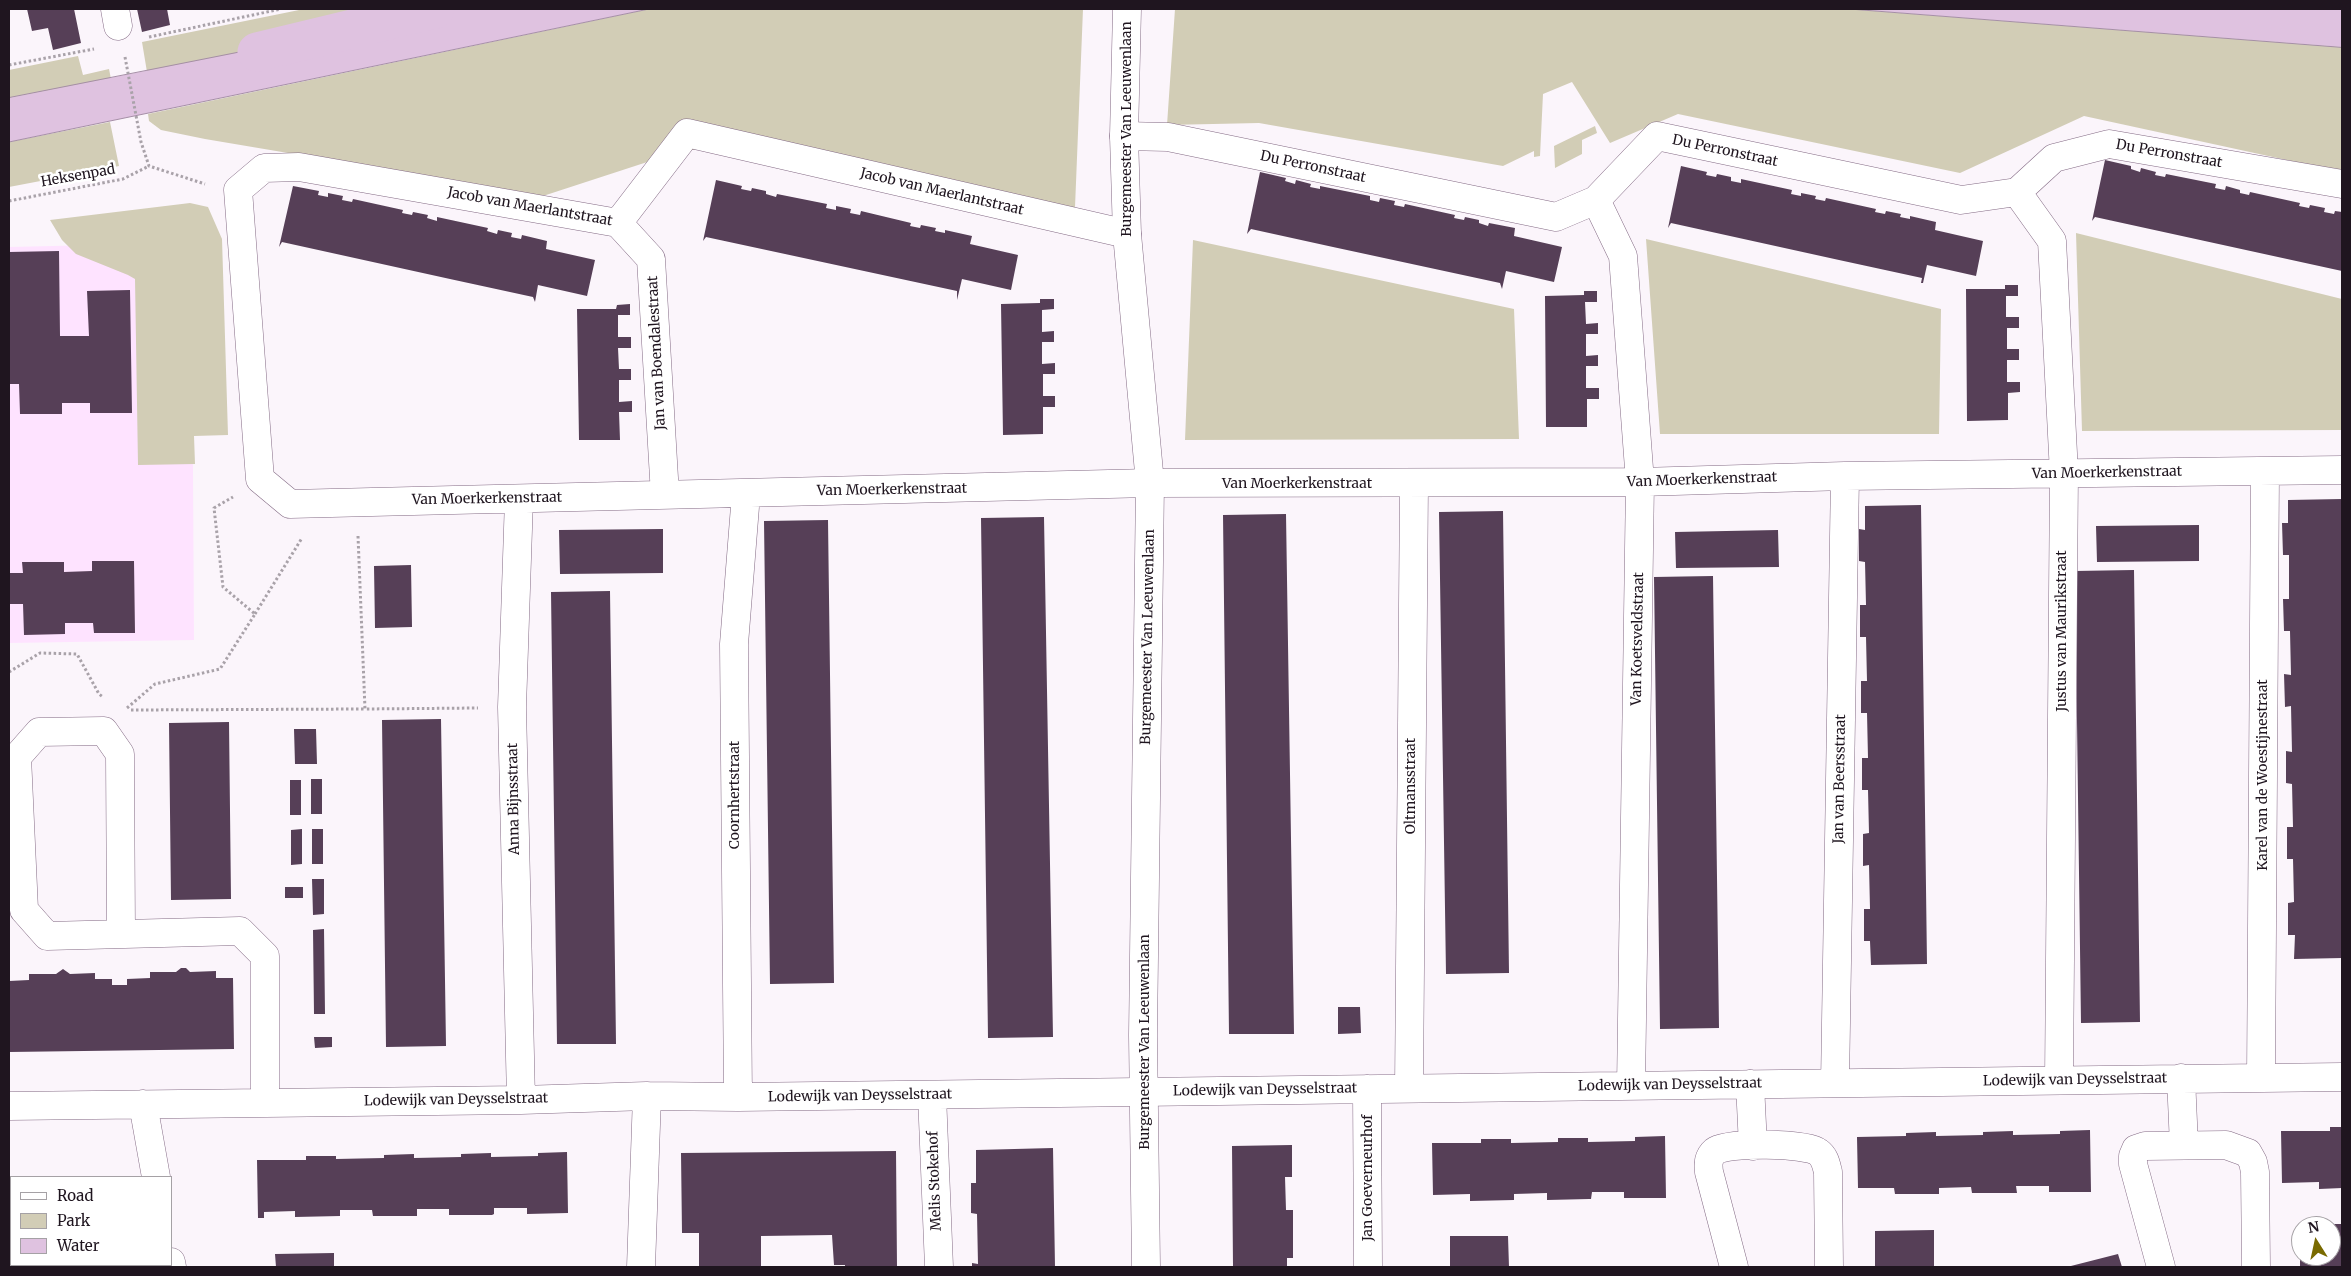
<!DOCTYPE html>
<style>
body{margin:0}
#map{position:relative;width:2351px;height:1276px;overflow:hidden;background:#fbf5fb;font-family:Merriweather,serif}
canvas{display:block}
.frame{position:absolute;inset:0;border:10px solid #1f151f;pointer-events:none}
.legend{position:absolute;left:10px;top:1176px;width:162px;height:90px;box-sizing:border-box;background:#fff;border:1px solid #a5a1a5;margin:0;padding:6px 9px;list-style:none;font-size:15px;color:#1f151f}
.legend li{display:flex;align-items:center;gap:10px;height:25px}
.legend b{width:25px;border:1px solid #a5a1a5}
.north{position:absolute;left:2291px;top:1216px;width:50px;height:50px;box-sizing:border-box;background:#fff;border:1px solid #a5a1a5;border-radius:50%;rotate:350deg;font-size:14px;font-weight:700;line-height:20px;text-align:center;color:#1f151f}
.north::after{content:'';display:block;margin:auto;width:18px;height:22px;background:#796a00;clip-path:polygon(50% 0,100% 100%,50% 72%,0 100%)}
</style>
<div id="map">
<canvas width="2351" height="1276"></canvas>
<div class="frame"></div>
<ul class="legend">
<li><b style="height:6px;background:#fff"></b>Road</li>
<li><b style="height:14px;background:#d2cdb6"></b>Park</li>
<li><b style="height:14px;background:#dfc2e0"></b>Water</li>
</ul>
<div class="north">N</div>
</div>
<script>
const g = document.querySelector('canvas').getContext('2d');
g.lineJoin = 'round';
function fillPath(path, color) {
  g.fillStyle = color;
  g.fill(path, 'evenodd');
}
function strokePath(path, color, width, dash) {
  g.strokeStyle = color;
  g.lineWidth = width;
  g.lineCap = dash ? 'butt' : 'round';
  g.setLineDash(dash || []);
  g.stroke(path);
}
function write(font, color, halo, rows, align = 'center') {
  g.font = font + ' Merriweather,serif';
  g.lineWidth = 5;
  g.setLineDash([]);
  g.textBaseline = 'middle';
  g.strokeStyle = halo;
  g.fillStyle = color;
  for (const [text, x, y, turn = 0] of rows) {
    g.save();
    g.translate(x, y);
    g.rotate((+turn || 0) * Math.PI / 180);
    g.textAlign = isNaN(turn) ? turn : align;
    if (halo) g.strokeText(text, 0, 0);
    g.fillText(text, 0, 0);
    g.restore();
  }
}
fillPath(new Path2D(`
 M141,244L192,302L194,640L9,643V247Z`), '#fee3ff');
fillPath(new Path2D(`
 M304,9H454L147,72L142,42Z
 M649,9H1083L1074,232L704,149L681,151L543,196L205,139L161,130L149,121L148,114Z
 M1175,9H1850L2342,47V172L2084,116L1960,173L1678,114L1610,143L1572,82L1543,94L1540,156L1534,157V151L1503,166L1259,123L1167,125Z
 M78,56L83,75L109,69L111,79L9,98V70Z
 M110,122L119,166L9,187V142Z
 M1595,126L1597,133L1582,140V154L1555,168L1554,146Z
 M190,203L208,207L222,239L228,435L194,436L195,464L138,465L135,279L128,275L76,254L62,240L50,220Z
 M2076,233L2342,299V430L2082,431Z
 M1646,239L1941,309L1939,434H1660Z
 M1193,240L1514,309L1519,439L1185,440Z
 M53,1265H90L91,1267H45Z`), '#d2cdb6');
const water = new Path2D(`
 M457,9H649L9,142V98Z
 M1850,9H2342V47Z`);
fillPath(water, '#dfc2e0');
strokePath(water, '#a58ea6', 1);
strokePath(new Path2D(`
 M257,52L435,9`), '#dfc2e0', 39);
fillPath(new Path2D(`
 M27,9H74L81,43L53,50L48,28L32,31Z
 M137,9H167L170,25L142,32Z
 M2105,160L2131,166V169L2140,172L2141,168L2156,172L2155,175L2165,177L2166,174L2216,184L2215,188L2225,190L2226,186L2240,190V193L2249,195L2250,192L2300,203L2299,206L2309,208L2310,205L2325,208L2324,212L2334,214L2335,211L2342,212V271L2095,217L2092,221Z
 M1681,166L1707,172L1706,175L1716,177L1717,174L1731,177V181L1741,183V179L1792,190L1791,194L1801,196V193L1816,196L1815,199L1825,201L1826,198L1876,209L1875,212L1885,214L1886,211L1901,214L1900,217L1910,219V216L1936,222L1935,230L1983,241L1976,276L1927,265L1923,283H1921L1922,278L1839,260L1671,223L1668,228Z
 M1260,172L1286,178L1285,181L1295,184L1296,180L1311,184L1310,187L1320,189V186L1370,196V200L1379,202L1380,198L1395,201L1394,205L1404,207L1405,204L1455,215L1454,218L1464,220L1465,217L1479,220V223L1488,226L1489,223L1515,228L1514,236L1562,247L1554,282L1506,271L1502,289L1500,283L1333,247L1251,229L1247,234Z
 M716,180L742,186L741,189L751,191L752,188L766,191V194L776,197L777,194L827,204L826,208L836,210V206L851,209L850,213L860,215L861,211L911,223L910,226L920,228L921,225L936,228L935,231L945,233V230L972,236L970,244L1018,255L1011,290L962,279L957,300V291L706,237L703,241Z
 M293,186L319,191L318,195L328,197V193L343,196L342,200L352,202L353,199L403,210L402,213L412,215L413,212L428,215L427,218L437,221V217L488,228L487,231L497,234L498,230L512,233L511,237L521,239L522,235L547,241L546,249L595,260L587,296L538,285L535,302L533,297L450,279L282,242L279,247Z
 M59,251L60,336H89L87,291L130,290L132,413H90V403H62V414H20L19,384H9V252Z
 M2005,285H2018V296H2006V317H2019V328H2007V349H2019V360H2007V382H2020V392L2008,393V420L1967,421L1966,289H2005Z
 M1584,291H1597V302H1585L1586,324L1598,323V334H1586V356L1598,355V366H1586V388H1599V399H1587V427H1546L1545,296L1584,295Z
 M1040,299H1054V309L1042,310V332L1054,331V342H1042V364L1055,363V374H1043V396H1055V407H1043V434L1003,435L1001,304L1040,303Z
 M630,304V315H618V337H631V348H618L619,369H631V380H619V402L632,401V412H619L620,440H579L577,309H616L617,305Z
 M2342,499V958L2294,959L2295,935H2288V903L2294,902L2293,859H2287V827H2293L2292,784L2286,783V751L2292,752L2291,706L2285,707L2284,674L2291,675L2290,631H2284L2283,599H2289V555H2283L2282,523H2288V500Z
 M1921,505L1927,964L1871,965L1870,941H1864V909H1870L1869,865L1863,866V834L1869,833L1868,790H1862V758H1868L1867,713H1861V681H1867L1866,637H1860V605H1866L1865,562L1859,561V529L1865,530V506Z
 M1503,511L1509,973L1446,974L1439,512Z
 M1286,514L1294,1034H1229L1223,515Z
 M1044,517L1053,1037L988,1038L981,518Z
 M828,520L834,983L770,984L764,521Z
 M2199,525V561L2097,562L2096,526Z
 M663,529V573L560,574L559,530Z
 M1778,530L1779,567L1676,568L1675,532Z
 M92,561H134L135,633H94L93,623H65V634L24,635L23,604H9V573H23L22,562H64V572L92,571Z
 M411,565L412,627L375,628L374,566Z
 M2134,570L2140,1022L2081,1023L2075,571Z
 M1713,576L1719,1028L1660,1029L1654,577Z
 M610,591L616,1044H557L551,592Z
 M441,719L446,1046L386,1047L382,720Z
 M229,722L231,899L171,900L169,723Z
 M294,729H316L317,764H295Z
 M311,779H322V814H311Z
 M290,780H301V815H290Z
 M302,829V864L291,865V830Z
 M312,829H323V864H312Z
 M312,879H324V914L313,915Z
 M285,887H303V898H285Z
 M324,929L325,1014H314L313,930Z
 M181,968H186L190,972L216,971V978H233L234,1049L9,1052V981L29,980V974H56L63,969L70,974L95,973V979H112V985H127V979L150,978V972H176Z
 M1338,1007H1360L1361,1033L1338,1034Z
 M314,1037H332V1047L315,1048Z
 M2330,1127H2342V1188L2319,1189V1182L2282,1183L2281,1131H2330Z
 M2090,1130L2091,1192H2049V1186H2016L2017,1193H1972L1971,1187L1939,1188V1194H1895L1894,1188H1858L1857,1137L1906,1136V1133L1936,1132V1136L1983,1135V1132L2013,1131V1135L2060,1134V1131Z
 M1665,1136L1666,1198H1624V1192H1592L1591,1199H1589L1547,1200V1193L1514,1194V1200L1470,1201V1194L1433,1195L1432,1143H1481V1139H1511V1143L1558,1142V1138H1588V1142L1635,1141V1137Z
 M1292,1145V1177H1285L1286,1210H1293V1258H1287V1267H1233L1232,1146Z
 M1053,1148L1055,1267H972V1263L978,1264L977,1214L971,1213V1183H976V1150Z
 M896,1151L897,1267H845V1265H834L832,1235L761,1236V1267H699V1233H682L681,1153Z
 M567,1152L568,1213L527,1214V1208H494V1214L492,1215H449V1209H417V1216H373L372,1210H340V1216L295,1217V1211L264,1212V1218H258L257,1160H306V1156H336V1159L384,1158V1155L414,1154V1158L461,1157V1154L491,1153V1157L538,1156V1153Z
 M9,1196H11V1265L9,1266Z
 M2331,1224H2342V1267H2300V1256H2331Z
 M2299,1225H2301V1238H2299Z
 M1934,1230V1267H1875V1231Z
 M1450,1236H1508L1509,1267H1450Z
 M334,1253V1267H276L275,1254Z
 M2118,1254L2122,1267H2067Z`), '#563f57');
const minor = new Path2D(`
 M115,9L118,26
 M1124,136L1168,137L1556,217L1596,200L1657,136L1961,200L2017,192L2054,158L2109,144L2342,184
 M2017,192L2052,241L2064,473L2059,1080
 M1596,200L1623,256L1640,482L1631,1086
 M618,223L651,259L665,495
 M1127,234L687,133L618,223L299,167L264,168L238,190L260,479L290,504L1150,483L1640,482L1845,476L2342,470
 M519,499L512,707L521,1100
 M121,934L120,754L104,731L39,732L17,757L24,910L47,936L240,931L265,956V1103
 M2181,1078L2184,1145
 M2261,1078L2265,472
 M1835,1083L1845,476
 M1750,1084L1753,1146
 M1409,1088L1414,484
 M1367,1089L1368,1267
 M932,1095L939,1267
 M738,1097L734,644L746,494
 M143,1104L156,1177
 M9,1106L521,1100L647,1096L738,1097L2342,1077
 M171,1262L172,1267
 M641,1267L647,1096
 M1734,1267L1709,1172C1708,1164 1708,1157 1715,1151C1726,1142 1807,1143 1818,1152C1825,1157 1826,1164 1828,1172L1829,1267
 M2161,1267L2133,1164V1156L2136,1149L2145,1146L2226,1145L2248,1153L2253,1162L2255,1172L2256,1267`);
const tertiary = new Path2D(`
 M1127,9L1124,136L1127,234L1150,483L1143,1035L1146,1267`);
strokePath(minor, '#846b85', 29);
strokePath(tertiary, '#846b85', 29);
strokePath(new Path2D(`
 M149,37L281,9
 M125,57L141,142L149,166L205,184
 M9,65L94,49
 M9,201L123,179L149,166
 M358,536L365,709L478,708
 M255,614L302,538
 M9,672L40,653L77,654L99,694L103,697
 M127,708L155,684L220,669L255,614L223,587L214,508L233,497
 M131,710L365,709`), '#a9a2a9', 3, [2.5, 2.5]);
strokePath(minor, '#fff', 28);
strokePath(tertiary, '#fff', 28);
write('14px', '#1f151f', '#fff', [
 ["Burgemeester Van Leeuwenlaan",1127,129,-90],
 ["Du Perronstraat",1725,151,12],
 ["Du Perronstraat",2169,154,10],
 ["Du Perronstraat",1313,167,12],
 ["Heksenpad",78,176,-10],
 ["Jacob van Maerlantstraat",942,192,13],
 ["Jacob van Maerlantstraat",530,207,10],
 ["Jan van Boendalestraat",657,353,-93],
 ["Van Moerkerkenstraat",2107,473,-1],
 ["Van Moerkerkenstraat",1702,480,-2],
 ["Van Moerkerkenstraat",1297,484],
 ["Van Moerkerkenstraat",892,490,-1],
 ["Van Moerkerkenstraat",487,499,-1],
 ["Justus van Maurikstraat",2062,631,-90],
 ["Burgemeester Van Leeuwenlaan",1148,637,-89],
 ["Van Koetsveldstraat",1638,639,-89],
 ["Karel van de Woestijnestraat",2263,775,-90],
 ["Jan van Beersstraat",1840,779,-89],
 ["Oltmansstraat",1411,786,-90],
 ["Coornhertstraat",735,795,-90],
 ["Anna Bijnsstraat",514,799,-91],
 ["Burgemeester Van Leeuwenlaan",1145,1042,-90],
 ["Lodewijk van Deysselstraat",2075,1080,-1],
 ["Lodewijk van Deysselstraat",1670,1085,-1],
 ["Lodewijk van Deysselstraat",1265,1090,-1],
 ["Lodewijk van Deysselstraat",860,1096,-1],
 ["Lodewijk van Deysselstraat",456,1100,-1],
 ["Jan Goeverneurhof",1368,1178,-90],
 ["Melis Stokehof",935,1181,-92]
]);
</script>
